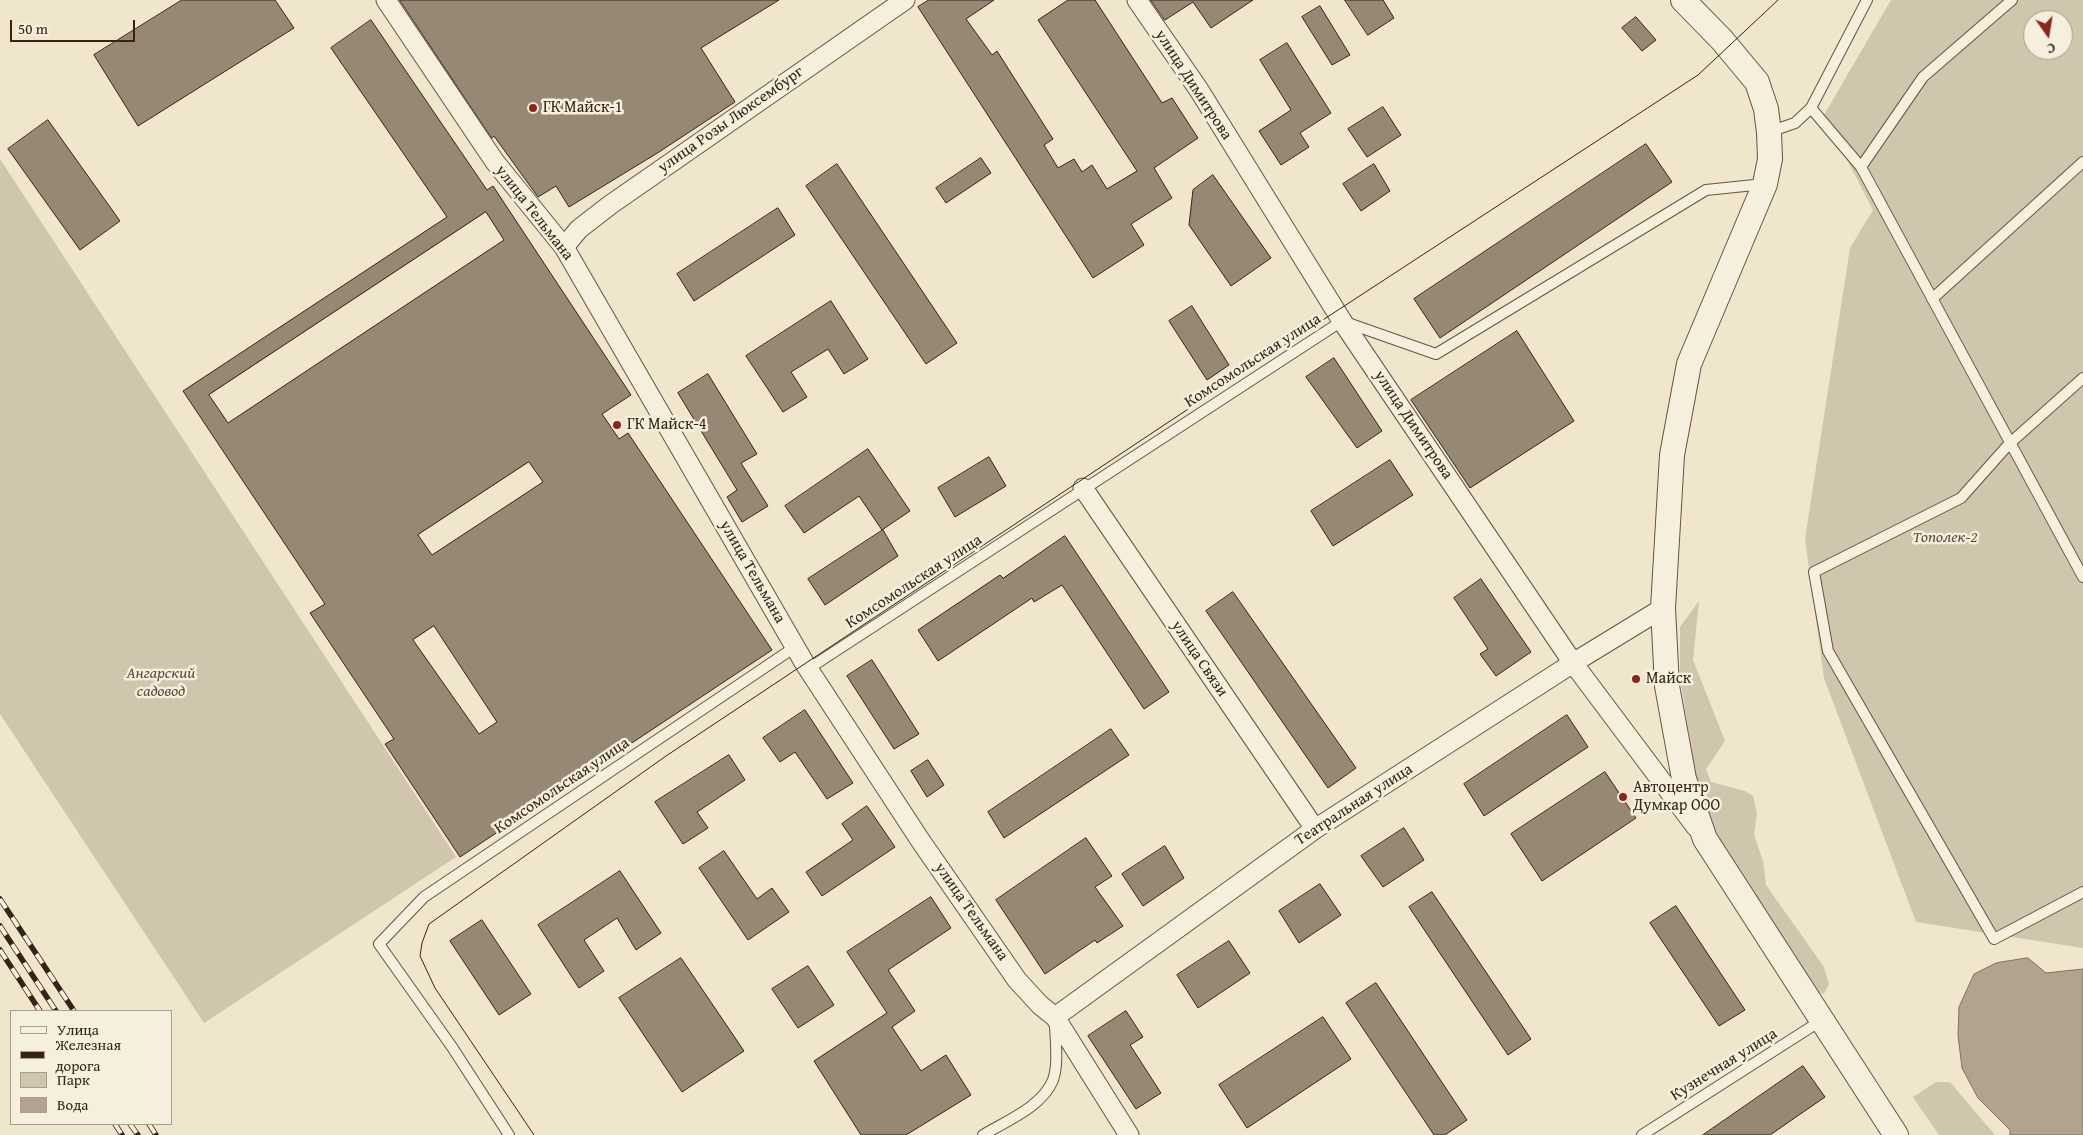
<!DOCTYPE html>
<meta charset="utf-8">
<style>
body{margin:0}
#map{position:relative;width:2083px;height:1135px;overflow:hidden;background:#efe6cc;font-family:"Gentium Book Plus",serif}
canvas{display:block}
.legend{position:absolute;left:10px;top:1010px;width:162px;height:115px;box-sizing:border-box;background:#f5efde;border:1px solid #a99d8f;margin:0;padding:6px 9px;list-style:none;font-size:15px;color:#382218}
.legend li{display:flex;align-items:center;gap:10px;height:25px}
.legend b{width:25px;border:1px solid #a99d8f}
.north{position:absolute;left:2023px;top:10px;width:50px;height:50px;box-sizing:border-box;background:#f5efde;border:1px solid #a99d8f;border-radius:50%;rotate:167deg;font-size:14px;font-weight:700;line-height:20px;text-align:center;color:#382218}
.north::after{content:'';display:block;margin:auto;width:18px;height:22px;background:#8f2418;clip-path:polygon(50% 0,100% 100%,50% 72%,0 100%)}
.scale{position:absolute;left:10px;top:20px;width:125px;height:22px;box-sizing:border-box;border:2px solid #382218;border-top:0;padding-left:6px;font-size:15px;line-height:18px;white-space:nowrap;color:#382218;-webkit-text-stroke:4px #f5efde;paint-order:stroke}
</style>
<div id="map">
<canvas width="2083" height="1135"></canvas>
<ul class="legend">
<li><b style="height:6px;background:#f5efde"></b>Улица</li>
<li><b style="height:6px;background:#382218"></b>Железная дорога</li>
<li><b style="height:14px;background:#d0c5ad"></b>Парк</li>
<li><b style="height:14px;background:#b1a38f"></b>Вода</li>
</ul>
<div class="north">С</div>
<div class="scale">50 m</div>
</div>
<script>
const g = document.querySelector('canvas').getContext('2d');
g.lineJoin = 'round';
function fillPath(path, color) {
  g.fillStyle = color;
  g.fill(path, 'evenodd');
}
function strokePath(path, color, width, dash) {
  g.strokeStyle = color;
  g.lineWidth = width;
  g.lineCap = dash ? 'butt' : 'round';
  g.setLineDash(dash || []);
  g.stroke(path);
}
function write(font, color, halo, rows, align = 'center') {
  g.font = font + ' "Gentium Book Plus",serif';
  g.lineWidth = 5;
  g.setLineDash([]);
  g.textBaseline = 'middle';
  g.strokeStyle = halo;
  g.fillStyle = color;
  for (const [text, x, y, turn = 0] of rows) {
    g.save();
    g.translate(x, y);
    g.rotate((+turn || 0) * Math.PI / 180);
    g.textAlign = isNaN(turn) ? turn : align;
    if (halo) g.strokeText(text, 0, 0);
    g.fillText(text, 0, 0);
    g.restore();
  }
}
fillPath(new Path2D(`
 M1891,0H2083V948L1916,922L1824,678L1805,539L1850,248L1873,210L1824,115ZM2033,20H2063V50H2033Z
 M0,159L456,857L204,1023L0,714Z
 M1699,601L1693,660L1725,741L1706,769L1711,782L1745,791L1753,796L1757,813L1754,835L1763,861L1766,885L1824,967L1829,984L1824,994L1809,990L1720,842L1698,792L1680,678V627Z
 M1936,1082H1950L1995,1135H1939L1913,1097Z`), '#d0c5ad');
const water = new Path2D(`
 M2028,958L2046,973L2083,969V1135H2010V1130L1978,1098L1962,1068L1958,1035L1959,1007L1974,974L1996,963Z`);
fillPath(water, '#b1a38f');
strokePath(water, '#816f5f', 1);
const building = new Path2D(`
 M182,0H275L294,28L138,126L94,55Z
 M400,0H779L701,48L735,102L659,152L569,207L556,186L538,197L494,136L492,138Z
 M929,0H994L966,19L992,55L997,51L1053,139L1044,145L1058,168L1074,159L1082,172L1092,165L1107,189L1137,171L1038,20L1068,0H1095L1162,103L1172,98L1198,138L1154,168L1172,198L1131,224L1144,245L1093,278L918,7Z
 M1151,0H1253L1211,28L1193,2L1165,20Z
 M1345,0H1383L1394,18L1368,35Z
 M1320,6L1350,55L1332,65L1302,17Z
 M1636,17L1656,40L1642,51L1622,28Z
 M371,20L487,190L493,186L631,395L602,414L619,439L628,433L772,650L460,857L385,744L394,739L310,613L325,604L183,391L447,217L331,48ZM486,212L504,240L228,423L209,395ZM529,462L543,482L432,555L418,535ZM434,626L497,722L479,734L413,640Z
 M1287,43L1331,113L1300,133L1309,147L1281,165L1259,131L1291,110L1260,60Z
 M1383,107L1401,135L1367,157L1348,129Z
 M48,120L120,221L80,250L8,149Z
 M1646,144L1672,182L1440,338L1414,299Z
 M981,158L991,173L946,203L936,188Z
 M837,164L957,343L926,364L806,186Z
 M1374,164L1390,191L1361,211L1343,184Z
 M1213,175L1271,258L1231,286L1189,225L1193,190Z
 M778,208L795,235L694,301L677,274Z
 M831,301L868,359L844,374L828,349L791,372L807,397L783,412L746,356Z
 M1192,306L1229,365L1207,380L1169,321Z
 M1517,331L1574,421L1470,488L1411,400Z
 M1334,358L1382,431L1357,448L1306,377Z
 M708,374L757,454L741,463L768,506L742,522L727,497L737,490L678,393Z
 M868,449L910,511L882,530L859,496L804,533L785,506Z
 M989,457L1006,486L955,517L938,488Z
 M1390,460L1413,495L1333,546L1311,511Z
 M883,530L898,556L825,605L808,579Z
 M1065,536L1169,692L1144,709L1062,585L1034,602L1032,598L938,661L918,630L1000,575L1003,578Z
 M1481,579L1531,652L1496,676L1480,654L1488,649L1454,598Z
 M1233,592L1356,768L1328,788L1206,611Z
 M872,660L919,734L894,749L847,676Z
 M805,710L853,783L827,799L795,752L780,762L763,738Z
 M1567,715L1588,747L1484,816L1464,784Z
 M1111,729L1129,755L1004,838L988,812Z
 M729,755L745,780L697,812L708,828L683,844L655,802Z
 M928,760L944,785L927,797L911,771Z
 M1605,772L1636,818L1542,881L1511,834Z
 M867,806L895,847L822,896L806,872L853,840L842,824Z
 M1404,828L1424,860L1383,887L1361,856Z
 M1086,838L1112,876L1095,887L1123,926L1097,943L1095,940L1045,974L996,900Z
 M1165,846L1184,878L1143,906L1122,874Z
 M724,851L757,899L772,888L789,912L748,940L699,868Z
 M620,871L661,933L636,950L617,918L584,940L604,971L579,988L538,925Z
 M1320,884L1341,915L1299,943L1279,911Z
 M1432,892L1531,1039L1508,1055L1409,907Z
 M931,897L951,928L888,970L915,1011L892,1027L921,1071L946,1055L971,1095L906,1135H861L814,1061L887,1013L847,952Z
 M1676,906L1745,1010L1719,1026L1650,923Z
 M482,920L531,994L499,1015L450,941Z
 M1229,941L1250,973L1198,1008L1177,975Z
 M681,958L744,1051L682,1092L619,998Z
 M808,966L834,1005L798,1028L772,989Z
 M1376,983L1467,1120L1445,1135H1434L1346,1003Z
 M1126,1011L1143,1037L1130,1045L1161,1093L1136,1109L1088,1036Z
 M1323,1017L1351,1059L1247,1128L1219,1085Z
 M1803,1066L1825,1097L1770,1135H1703Z`);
fillPath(building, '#978876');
strokePath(building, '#382218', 1);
const service = new Path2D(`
 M1811,108L1861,167L2083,577
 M1769,132L1795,123L1811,108L1867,0
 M1861,167L1923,77L2012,0
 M1932,299L2083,162
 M2083,378L2009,444L1961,498L1814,572L1828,651L1994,939L2083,892
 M808,669L1342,321L1436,354L1706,190L1764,184
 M509,1135L452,1047L379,944L424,897L795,647
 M983,1135C1006,1121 1042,1107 1053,1080C1059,1063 1055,1039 1055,1021
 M1642,1135L1822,1020`);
const minor = new Path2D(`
 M386,0L495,162L564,247L805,664L920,840L1017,980L1040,1005L1055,1017L1129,1135
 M1137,0L1199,90L1342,321L1573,663L1696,827
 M564,247L579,229L610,205L905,0
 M1083,488L1315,829
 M1055,1017L1315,829L1573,663L1663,608`);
const tertiary = new Path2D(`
 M1683,0L1722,40L1757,82L1766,109L1769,132L1770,159L1765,184L1689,364L1672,455L1663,608L1667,686L1684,779L1705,839L1896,1135`);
strokePath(service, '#665345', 12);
strokePath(minor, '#665345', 21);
strokePath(tertiary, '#665345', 26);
strokePath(service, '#f5efde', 10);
strokePath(minor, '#f5efde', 19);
strokePath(tertiary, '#f5efde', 24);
strokePath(new Path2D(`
 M534,1135L435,988L420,956L422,943L429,924L666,756L1286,344L1698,75L1778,0`), '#382218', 1);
const rail = new Path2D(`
 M0,899L74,1011
 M0,926L56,1011
 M0,950L40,1011
 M115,1124L122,1135
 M130,1124L138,1135
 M149,1124L156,1135`);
strokePath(rail, '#382218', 5.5);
strokePath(rail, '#f5efde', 4, [11]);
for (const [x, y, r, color] of [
 [533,108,5,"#8f2418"],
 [617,425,5,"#8f2418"],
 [1636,679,5,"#8f2418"],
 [1623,797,5,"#8f2418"]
]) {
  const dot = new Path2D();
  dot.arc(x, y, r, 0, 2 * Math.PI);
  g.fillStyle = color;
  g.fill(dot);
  strokePath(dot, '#f5efde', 2);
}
write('16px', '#382218', '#f5efde', [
 ["улица Димитрова",1193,85,57],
 ["улица Розы Люксембург",731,120,-35],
 ["улица Тельмана",534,213,52],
 ["Комсомольская улица",1253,361,-33],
 ["улица Димитрова",1413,425,56],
 ["улица Тельмана",752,572,60],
 ["Комсомольская улица",914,582,-33],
 ["улица Связи",1199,659,56],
 ["Комсомольская улица",562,786,-34],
 ["Театральная улица",1354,805,-33],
 ["улица Тельмана",971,912,55],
 ["Кузнечная улица",1724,1065,-32]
]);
write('16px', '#382218', '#f5efde', [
 ["ГК Майск-1",543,108],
 ["ГК Майск-4",627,425],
 ["Майск",1646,679],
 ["Автоцентр",1633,788],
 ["Думкар ООО",1633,806]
], 'left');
write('italic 16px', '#5e4b3d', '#f5efde', [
 ["Тополек-2",1945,538],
 ["Ангарский",161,674],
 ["садовод",161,692]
]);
</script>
